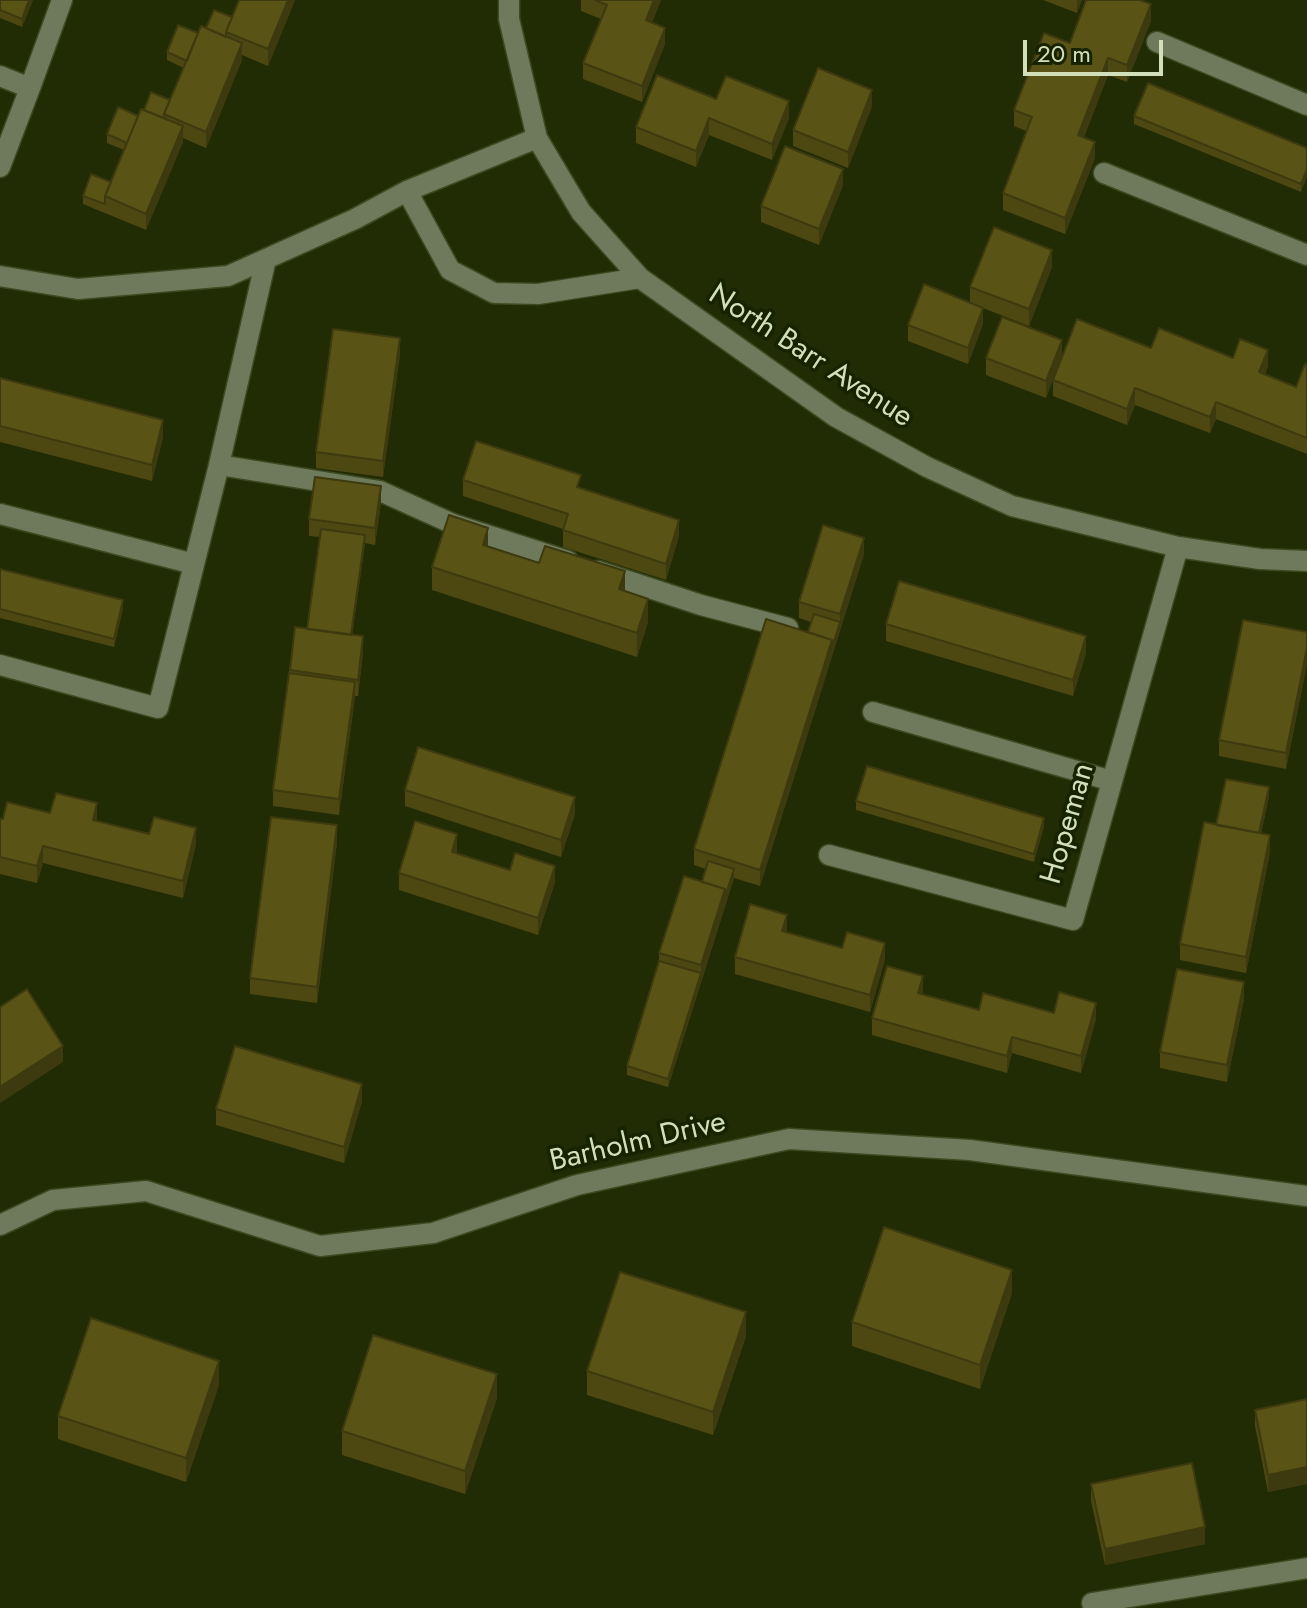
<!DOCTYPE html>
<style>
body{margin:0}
#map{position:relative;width:1307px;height:1608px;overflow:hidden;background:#212c04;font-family:Jost,sans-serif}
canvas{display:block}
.scale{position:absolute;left:1023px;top:40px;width:140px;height:36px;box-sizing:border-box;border:4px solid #d1dfba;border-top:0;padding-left:10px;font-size:24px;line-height:28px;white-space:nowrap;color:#d1dfba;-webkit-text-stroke:6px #172200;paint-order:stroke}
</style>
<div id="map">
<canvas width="1307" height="1608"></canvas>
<div class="scale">20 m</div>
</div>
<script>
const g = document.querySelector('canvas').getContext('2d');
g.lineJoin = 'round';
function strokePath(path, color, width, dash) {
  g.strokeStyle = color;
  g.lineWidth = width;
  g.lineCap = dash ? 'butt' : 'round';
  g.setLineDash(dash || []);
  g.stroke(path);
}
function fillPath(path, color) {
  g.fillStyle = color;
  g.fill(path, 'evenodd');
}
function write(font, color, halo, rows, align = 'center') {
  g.font = font + ' Jost,sans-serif';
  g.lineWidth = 7;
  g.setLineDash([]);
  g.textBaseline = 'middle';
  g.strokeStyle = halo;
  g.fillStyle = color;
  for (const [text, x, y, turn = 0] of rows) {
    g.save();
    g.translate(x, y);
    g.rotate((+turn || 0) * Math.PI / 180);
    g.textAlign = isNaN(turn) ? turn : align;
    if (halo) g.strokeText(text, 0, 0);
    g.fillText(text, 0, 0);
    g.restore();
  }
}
const minor = new Path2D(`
 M509,0V19L537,138L581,212L640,278L836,417L927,467L1012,506L1178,547L1260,559L1307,561
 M1157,42L1307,105
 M0,76L30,88L0,167
 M30,88L62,0
 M1104,173L1307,255
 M407,191L450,270L494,293L538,294L640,278
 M0,276L78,289L228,276L355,219L407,191L537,138
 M219,465L380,491L453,524L568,561
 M0,514L194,564
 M598,571L701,605L788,628
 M0,665L158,708L219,465L266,259
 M873,712L1112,781
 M829,855L1073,920L1178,547
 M0,1225L53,1200L146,1191L320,1246L433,1233L577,1185L789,1139L970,1150L1307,1196
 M1092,1603L1307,1568`);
strokePath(minor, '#3d4921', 23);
strokePath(minor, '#6e7a5b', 20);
fillPath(new Path2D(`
 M0,0H33L22,27L0,18Z
 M239,0H295L268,66L242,55V60L206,148L183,138V142L146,230L83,204V196L111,182L124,150L107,143V134L138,116L144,110L170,100L184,68L167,60V52L206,28L232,17Z
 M581,0H661L652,22L665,44L642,102L583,79V63L601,19L581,11Z
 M1043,0H1082L1077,13Z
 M1151,21L1127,82L1108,75L1084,137L1095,158L1065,234L1003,210V193L1026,131L1014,126V110L1070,43Z
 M716,99L789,118L772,160L709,135L696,167L636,143V127Z
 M872,106L848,168L793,146V130Z
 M1134,116L1307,148L1301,192L1134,124Z
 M843,185L819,245L761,222V206Z
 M1052,267L1029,326L983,308V324L968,364L908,341V325L970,302V287Z
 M1151,348L1233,358L1268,366L1265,375L1296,387L1307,365V454L1216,419L1210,433L1135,405L1127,425L1053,396V380Z
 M400,354L383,477L316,468V452Z
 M1062,356L1046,398L986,375V358Z
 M0,378L163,437L152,481L0,442Z
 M463,480L581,488L679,536L666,580L563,547V529L463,496Z
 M381,503L375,545L365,543L352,635L363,653L358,696H355L339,815L273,806V790L295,627L307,629L320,537L309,536V519Z
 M488,547L625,591L648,622L637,657L432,590V567Z
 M864,554L760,886L734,878L668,1087L627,1075V1066L659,961V953L702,882L706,869L694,865V849L808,632L811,622L799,618V602Z
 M0,569L123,609L114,647L0,618Z
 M886,624L1086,653L1073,696L886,641Z
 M1307,632V664L1286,769L1219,756V740Z
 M405,790L575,814L561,857L405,806Z
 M1269,796L1261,834L1270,852L1246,973L1180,960V944L1216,825Z
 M856,801L1044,826L1034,862L856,810Z
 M50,813L97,821L196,844L183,898L43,863L37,883L0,874V819H3Z
 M337,842L317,1003L250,994V978Z
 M457,851V853L510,870L555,882L538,935L399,890V873Z
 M786,933L885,959L870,1012L735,974V957Z
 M923,994L979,1010L1054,1013L1096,1019L1081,1073L1012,1053L1007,1073L872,1035V1018Z
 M1244,999L1227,1082L1160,1068V1052Z
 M362,1101L344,1163L216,1125V1109Z
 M1012,1293L980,1389L852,1346V1322Z
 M746,1336L713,1435L587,1395V1371Z
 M219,1385L186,1482L58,1439V1416Z
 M497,1398L465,1494L342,1455V1431Z
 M1307,1399V1484L1268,1492L1255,1426V1410Z
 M1091,1484L1205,1544L1105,1565L1091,1501Z`), '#4d4712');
fillPath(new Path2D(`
 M29,0H33L22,27V19Z
 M288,0H295L268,66V49Z
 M654,0H661L646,37V20Z
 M1077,0H1082L1077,13Z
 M1151,4V21L1127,82V65Z
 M665,28V44L642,102V86Z
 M242,43V60L206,148V132Z
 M1108,58V75L1078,151V135Z
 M872,90V106L848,168V152Z
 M789,101V118L772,160V144Z
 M709,118V135L696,167V151Z
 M183,126V142L146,230V214Z
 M1095,142V158L1065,234V218Z
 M843,169V185L819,245V229Z
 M1307,169V177L1301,192V184Z
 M1052,250V267L1029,326V309Z
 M983,308V324L968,364V348Z
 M400,338V354L383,477V461Z
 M1062,340V356L1046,398V381Z
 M1268,350V366L1259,389V372Z
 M1135,388V405L1127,425V409Z
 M1216,402V419L1210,433V417Z
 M163,420V437L152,481V465Z
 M381,486V503L375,545V528Z
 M679,520V536L666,580V564Z
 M488,528V551L483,545Z
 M365,535V543L350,651V643Z
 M864,538V554L760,886V870L832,640L840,622V614Z
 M625,571V595L619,589Z
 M648,599V622L637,657V633Z
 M123,600V609L114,647V639Z
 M363,636V653L358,696V680Z
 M1086,636V653L1073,696V680Z
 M1307,648V664L1286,769V753Z
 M355,682V698L339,815V799Z
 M1269,787V796L1258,849V841Z
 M575,797V814L561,857V840Z
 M97,803V819L93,836V820Z
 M1044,818V826L1034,862V854Z
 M337,825V842L317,1003V987Z
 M196,828V844L183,898V881Z
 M457,834V851L452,868V852Z
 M1270,835V852L1246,973V957Z
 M43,846V863L37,883V866Z
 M555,866V882L538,935V918Z
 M734,869V878L668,1087V1079L701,973V965L725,889Z
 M787,915V931L782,948V931Z
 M885,943V959L870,1012V995Z
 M923,976V992L918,1009V993Z
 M1244,982V999L1227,1082V1065Z
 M1096,1003V1019L1081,1073V1056Z
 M1012,1037V1053L1007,1073V1056Z
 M63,1046V1062L0,1103V1087Z
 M362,1084V1101L344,1163V1147Z
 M1012,1270V1293L980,1389V1365Z
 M746,1312V1336L713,1435V1412Z
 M219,1361V1385L186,1482V1458Z
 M497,1374V1398L465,1494V1471Z
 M1307,1467V1484L1268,1492V1475Z
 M1205,1527V1544L1105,1565V1549Z`), '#3e3a0f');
const building = new Path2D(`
 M0,0H29L22,19L0,10Z
 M239,0H288L268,49L226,32Z
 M595,0H654L646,20L665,28L642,86L583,63L607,5Z
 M1086,0H1140L1151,4L1127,65L1108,58L1078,135L1095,142L1065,218L1003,193L1032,117L1014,110L1044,33L1070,43Z
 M214,10L232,17L226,32V37L206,28Z
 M178,25L198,33L187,61L167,52Z
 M201,26L242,43L206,132L164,114Z
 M818,68L872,90L848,152L793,130Z
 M657,75L716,99L726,76L789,101L772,144L709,118L696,151L636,127Z
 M1148,83L1307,148V169L1301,184L1134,116Z
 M151,92L170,100L164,114V118L144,110Z
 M118,107L138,116L127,143L107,134Z
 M141,109L183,126L146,214L105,196Z
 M785,146L843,169L819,229L761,206Z
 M91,174L111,182L105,196V204L83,196Z
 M994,227L1052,250L1029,309L970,287Z
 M924,284L983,308L968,348L908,325Z
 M1002,317L1062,340L1046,381L986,358Z
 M1077,319L1151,348L1159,328L1233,358L1240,339L1268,350L1259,372L1296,387L1305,364L1307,365V438L1216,402L1210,417L1135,388L1127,409L1053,380Z
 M333,329L400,338L383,461L316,452Z
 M0,378L163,420L152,465L0,426Z
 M476,441L581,475L577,487L679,520L666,564L563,530L568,514L463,480Z
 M315,477L381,486L375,528L309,519Z
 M449,515L488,528L483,545L539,563L545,546L625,571L619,589L648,599L637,633L432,567Z
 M823,525L864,538L840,614L799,602Z
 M321,529L365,535L351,635L307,629Z
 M0,569L123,600L114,639L0,609Z
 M899,581L1086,636L1073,680L886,624Z
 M814,614L840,622L832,648V640L808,632Z
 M766,619L832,640L760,870L694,849Z
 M1243,620L1307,632V648L1286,753L1219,740Z
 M295,627L363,636L358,680L290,670Z
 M289,673L355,682L339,799L273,790Z
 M418,747L575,797L561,840L405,790Z
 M867,766L1044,818L1034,854L856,801Z
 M1226,779L1269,787L1259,833L1216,825Z
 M56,793L97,803L93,820L149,834L154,817L196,828L183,881L43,846L37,866L0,857V819H3L7,802L50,813Z
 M271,817L337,825L317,987L250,978Z
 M415,821L457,834L452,852L510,870L515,853L555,866L538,918L399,873Z
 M1204,822L1270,835L1246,957L1180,944Z
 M708,861L734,869L725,897V889L702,882Z
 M684,876L725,889L701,965L659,953Z
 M750,904L787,915L782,931L842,948L847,932L885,943L870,995L735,957Z
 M659,961L701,973L668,1079L627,1066Z
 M887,966L923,976L918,993L979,1010L983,993L1054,1013L1059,992L1096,1003L1081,1056L1012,1037L1007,1056L872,1018Z
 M1177,969L1244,982L1227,1065L1160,1052Z
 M27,989L63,1046L0,1087V1007Z
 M235,1046L362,1084L344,1147L216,1109Z
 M884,1227L1012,1270L980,1365L852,1322Z
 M620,1272L746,1312L713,1412L587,1371Z
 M91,1318L219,1361L186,1458L58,1416Z
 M373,1335L497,1374L465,1471L342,1431Z
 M1307,1399V1467L1268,1475L1255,1410Z
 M1192,1463L1205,1527L1105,1549L1091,1484Z`);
fillPath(building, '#595315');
strokePath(building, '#3e3a0f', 2);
write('30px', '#d1dfba', '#172200', [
 ["North Barr Avenue",810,357,33],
 ["Hopeman",1069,824,-74],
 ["Barholm Drive",638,1143,-13]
]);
</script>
